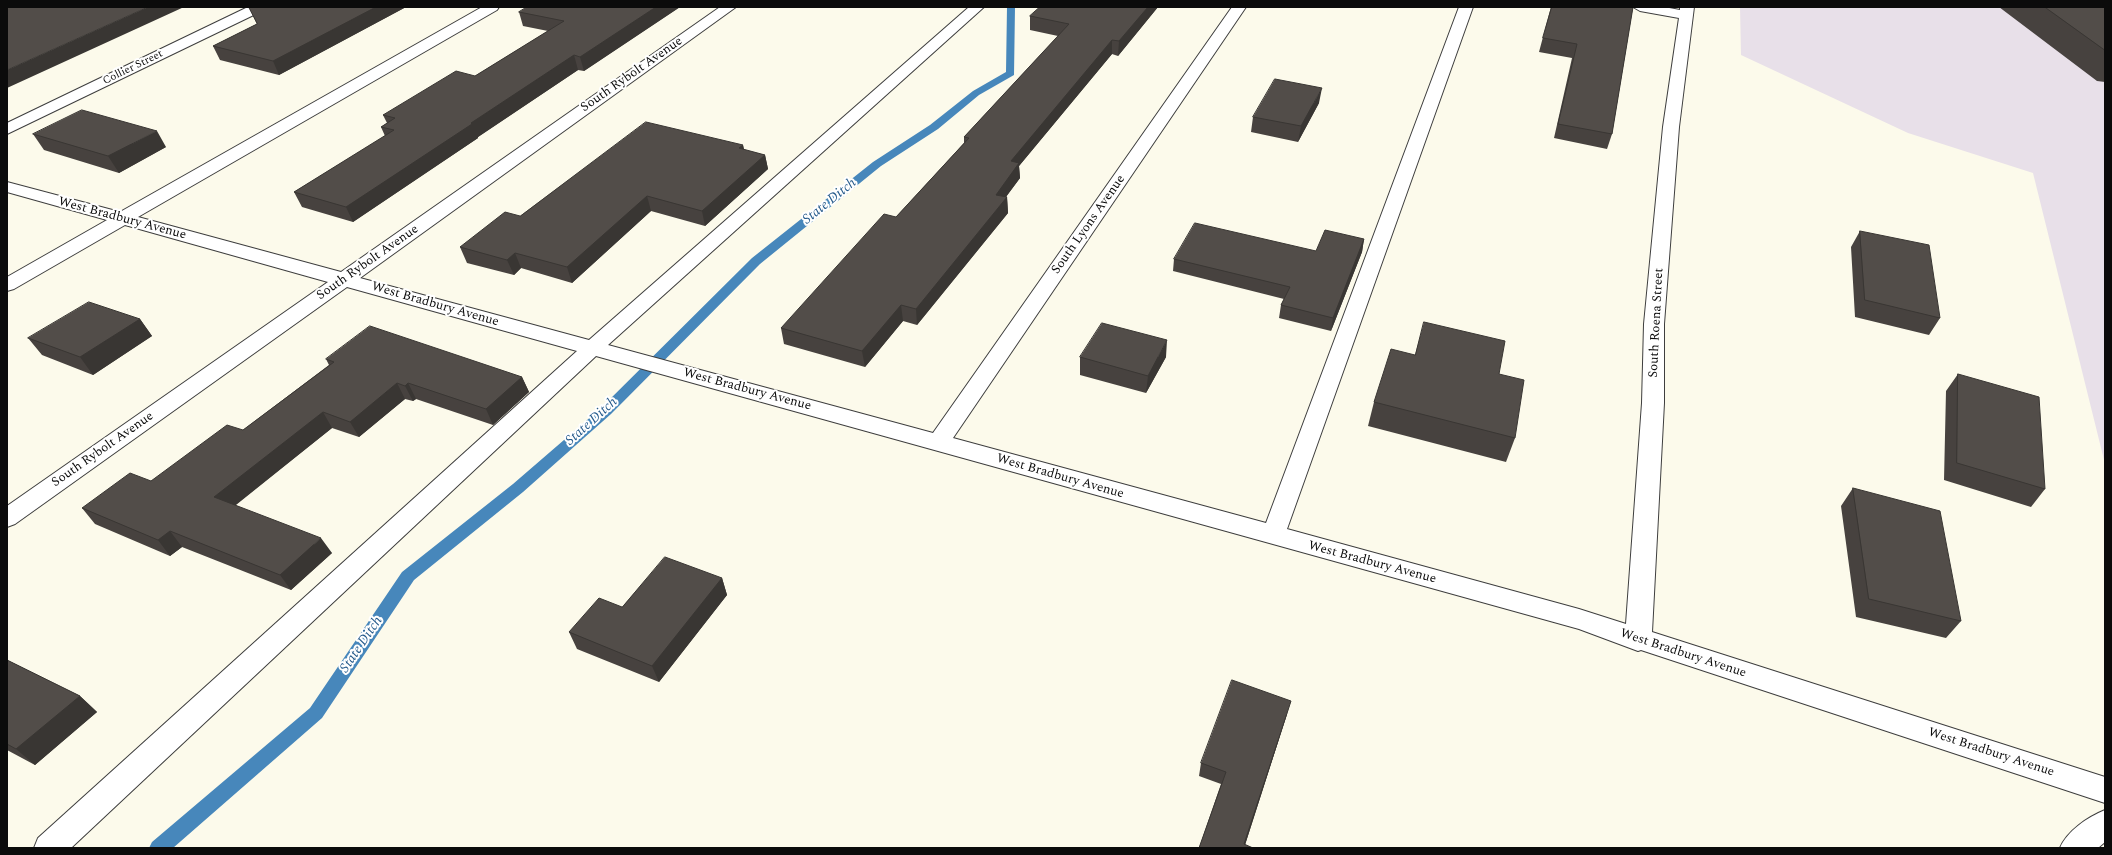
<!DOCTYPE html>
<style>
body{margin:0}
#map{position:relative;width:2112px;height:855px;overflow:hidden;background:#fcfaeb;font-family:Spectral,serif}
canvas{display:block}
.frame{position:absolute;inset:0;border:8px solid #0b0b0b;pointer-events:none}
</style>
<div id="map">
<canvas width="2112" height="855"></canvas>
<div class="frame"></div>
</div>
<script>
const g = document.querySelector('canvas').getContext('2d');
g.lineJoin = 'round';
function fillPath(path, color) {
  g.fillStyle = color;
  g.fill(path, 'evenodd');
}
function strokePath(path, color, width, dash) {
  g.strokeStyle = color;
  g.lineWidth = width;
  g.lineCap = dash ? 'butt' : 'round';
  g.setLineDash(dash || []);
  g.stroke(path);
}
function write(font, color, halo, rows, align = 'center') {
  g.font = font + ' Spectral,serif';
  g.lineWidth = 4;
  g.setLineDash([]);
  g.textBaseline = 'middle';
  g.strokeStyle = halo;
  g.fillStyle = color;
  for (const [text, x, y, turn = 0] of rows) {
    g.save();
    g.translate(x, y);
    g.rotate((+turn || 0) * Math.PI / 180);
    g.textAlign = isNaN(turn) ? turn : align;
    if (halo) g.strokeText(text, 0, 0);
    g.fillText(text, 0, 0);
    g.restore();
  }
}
fillPath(new Path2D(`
 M1740,7H2105V464L2033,173L1908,133L1741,55Z`), '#e8e0e9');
fillPath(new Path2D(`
 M1007,7H1015L1014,75L979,95L938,129L881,166L760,264L611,414L523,492L414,580L322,718L173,848H149L152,842L310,708L402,572L513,484L601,408L752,258L873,162L930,125L973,91L1006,72Z`), '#4787bb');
const minor = new Path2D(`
 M248,7H266L264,10L7,134V123Z
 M482,7H499L497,10L138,217L341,272L720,7H736L360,278L589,340L969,7H984L608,345L933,433L1232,7H1246L953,438L1266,523L1459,7H1473L1287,529L1579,609L1626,624L1642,403L1644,324L1663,127L1679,18L1640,11L1633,7H1664L1680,10V7H1694L1679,127L1664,324V403L1652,632L2105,777V803L1641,650L1638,651L1579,629L596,356L71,848H34L38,838L577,351L347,287L15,524L7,527V506L328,282L125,225L14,289L7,291V277L107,220L7,192V182L120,212Z
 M2105,810V842L2098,848H2060C2067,831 2088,817 2105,810Z`);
strokePath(minor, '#3e3e3e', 2);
fillPath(minor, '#fff');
fillPath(new Path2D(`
 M249,7H406L279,75L220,60L213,46L257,24Z
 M680,7L584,71L578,70L478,137V138L353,222L302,207L294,192L385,136L381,127L387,123L383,115L475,76L548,31L523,26L519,12Z
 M1040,7H1158L1118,56L1112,54L1019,166L1020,178L1006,197H1007L1008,213L917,325L903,321L865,367L784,344L781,328L896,217L964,143V137L1058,36L1030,30V16Z
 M1551,7H1633L1612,134L1607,149L1554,138L1572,58L1539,52Z
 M1999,7H2105V82L2097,81Z
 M1319,103L1298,142L1251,132L1253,117Z
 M33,134L166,147L119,173L44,150Z
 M743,145L744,150L765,155L768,169L705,226L651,211L572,283L521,268L514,275L467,263L460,247L520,216Z
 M1860,231L1940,318L1929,335L1855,317L1851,247Z
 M1364,239L1362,252L1331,331L1279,318L1281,305L1284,299L1173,271L1174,259L1316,251Z
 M140,319L152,336L93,375L42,355L28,338Z
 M1415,355L1499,374L1515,438L1506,462L1368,426L1374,402Z
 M1080,357H1166L1146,393L1080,375Z
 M326,359L522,377L529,392L493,425L416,399L413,401L405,399L359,437L332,428L235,505L332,553L291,590L182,547L170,556L95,524L82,508L151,481L243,430L329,365Z
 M1958,374L2045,489L2031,507L1944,480L1946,391Z
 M1853,488L1961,621L1946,638L1856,617L1841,506Z
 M722,578L727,595L659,682L577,649L569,632L622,607Z
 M7,660L80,696L97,712L35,765L7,750Z
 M1287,714L1245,845L1199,848L1221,784L1199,776L1201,763Z`), '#47423f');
fillPath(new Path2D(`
 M148,7H184L7,88V70Z
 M376,7H406L279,75L273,61Z
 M656,7H680L584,71L580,57Z
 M1148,7H1158L1118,56L1119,41Z
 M1112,40V54L1019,166L1020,178L996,210V195L1011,161Z
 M574,55L578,70L478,137V138L353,222L346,207L471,123Z
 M1322,88L1319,103L1298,142L1301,126Z
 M157,131L166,147L119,173L108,156Z
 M743,145L746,159L739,148Z
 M765,155L768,169L705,226L702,211Z
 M647,196L651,211L572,283L567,267Z
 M1007,197L1008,213L917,325L916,309Z
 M1364,239L1362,252L1331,331L1333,318Z
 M515,253L521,268L514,275L507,260Z
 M901,305L903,321L865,367L862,351Z
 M140,319L152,336L93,375L80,357Z
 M1167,340L1166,357L1146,393L1148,376Z
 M522,377L529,392L493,425L486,409Z
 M397,383L405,399L359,437L350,422Z
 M408,383L416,399L413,401L405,386Z
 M323,412L332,428L226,513L214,497Z
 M170,531L182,547L170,556L158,540Z
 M321,538L332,553L291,590L280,575Z
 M722,578L727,595L659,682L652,666Z
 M80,696L97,712L35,765L16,749Z
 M1291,701L1287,714L1244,848V844Z`), '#393633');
const building = new Path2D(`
 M7,7H148L7,70Z
 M249,7H376L273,61L213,46L257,24Z
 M527,7H656L580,57L574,55L471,123L472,124L346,207L294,192L394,130L381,127L395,118L383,115L456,71L475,76L564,21L519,12Z
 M1040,7H1148L1119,41L1112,40L1011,161L1019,163L996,195L1007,197L916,309L901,305L862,351L781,328L884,214L896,217L969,138L964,137L1069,24L1030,16Z
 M1552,7H1633L1612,134L1558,124L1577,44L1543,38Z
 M2045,7H2105V50Z
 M1275,79L1322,88L1301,126L1253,117Z
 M82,110L157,131L108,156L33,134Z
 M646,122L743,145L739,148L765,155L702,211L647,196L567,267L515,253L507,260L460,247L505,212L520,216Z
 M1195,223L1316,251L1325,230L1364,239L1333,318L1281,305L1290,287L1174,259Z
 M1860,231L1929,245L1940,318L1865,300Z
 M89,302L140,319L80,357L28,338Z
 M1424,322L1505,341L1499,374L1524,380L1515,438L1374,402L1391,349L1415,355Z
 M1102,323L1167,340L1148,376L1080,357Z
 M370,326L522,377L486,409L408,383L405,386L397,383L350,422L323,412L214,497L321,538L280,575L170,531L158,540L82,508L130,473L151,481L227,425L243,430L334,362L326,359Z
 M1958,374L2039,397L2045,489L1957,463Z
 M1853,488L1940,511L1961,621L1869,599Z
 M665,557L722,578L652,666L569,632L599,598L622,607Z
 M7,660L80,696L16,749L7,744Z
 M1232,680L1291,701L1244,844L1253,848H1199L1226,772L1201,763Z`);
fillPath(building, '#524d49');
strokePath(building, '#393633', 1);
write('11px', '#0b0b0b', '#fff', [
 ["Collier Street",133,68,-26]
]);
write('13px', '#0b0b0b', '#fff', [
 ["South Rybolt Avenue",632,75,-35],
 ["West Bradbury Avenue",122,219,15],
 ["South Lyons Avenue",1089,225,-55],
 ["South Rybolt Avenue",368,263,-35],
 ["West Bradbury Avenue",435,305,16],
 ["South Roena Street",1657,323,-87],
 ["West Bradbury Avenue",747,390,15],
 ["South Rybolt Avenue",103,450,-35],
 ["West Bradbury Avenue",1060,477,16],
 ["West Bradbury Avenue",1372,563,15],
 ["West Bradbury Avenue",1683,654,18],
 ["West Bradbury Avenue",1991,753,18]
]);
write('italic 14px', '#255a8b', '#fff', [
 ["State Ditch",830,202,-39],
 ["State Ditch",592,422,-42],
 ["State Ditch",362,645,-56]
]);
</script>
